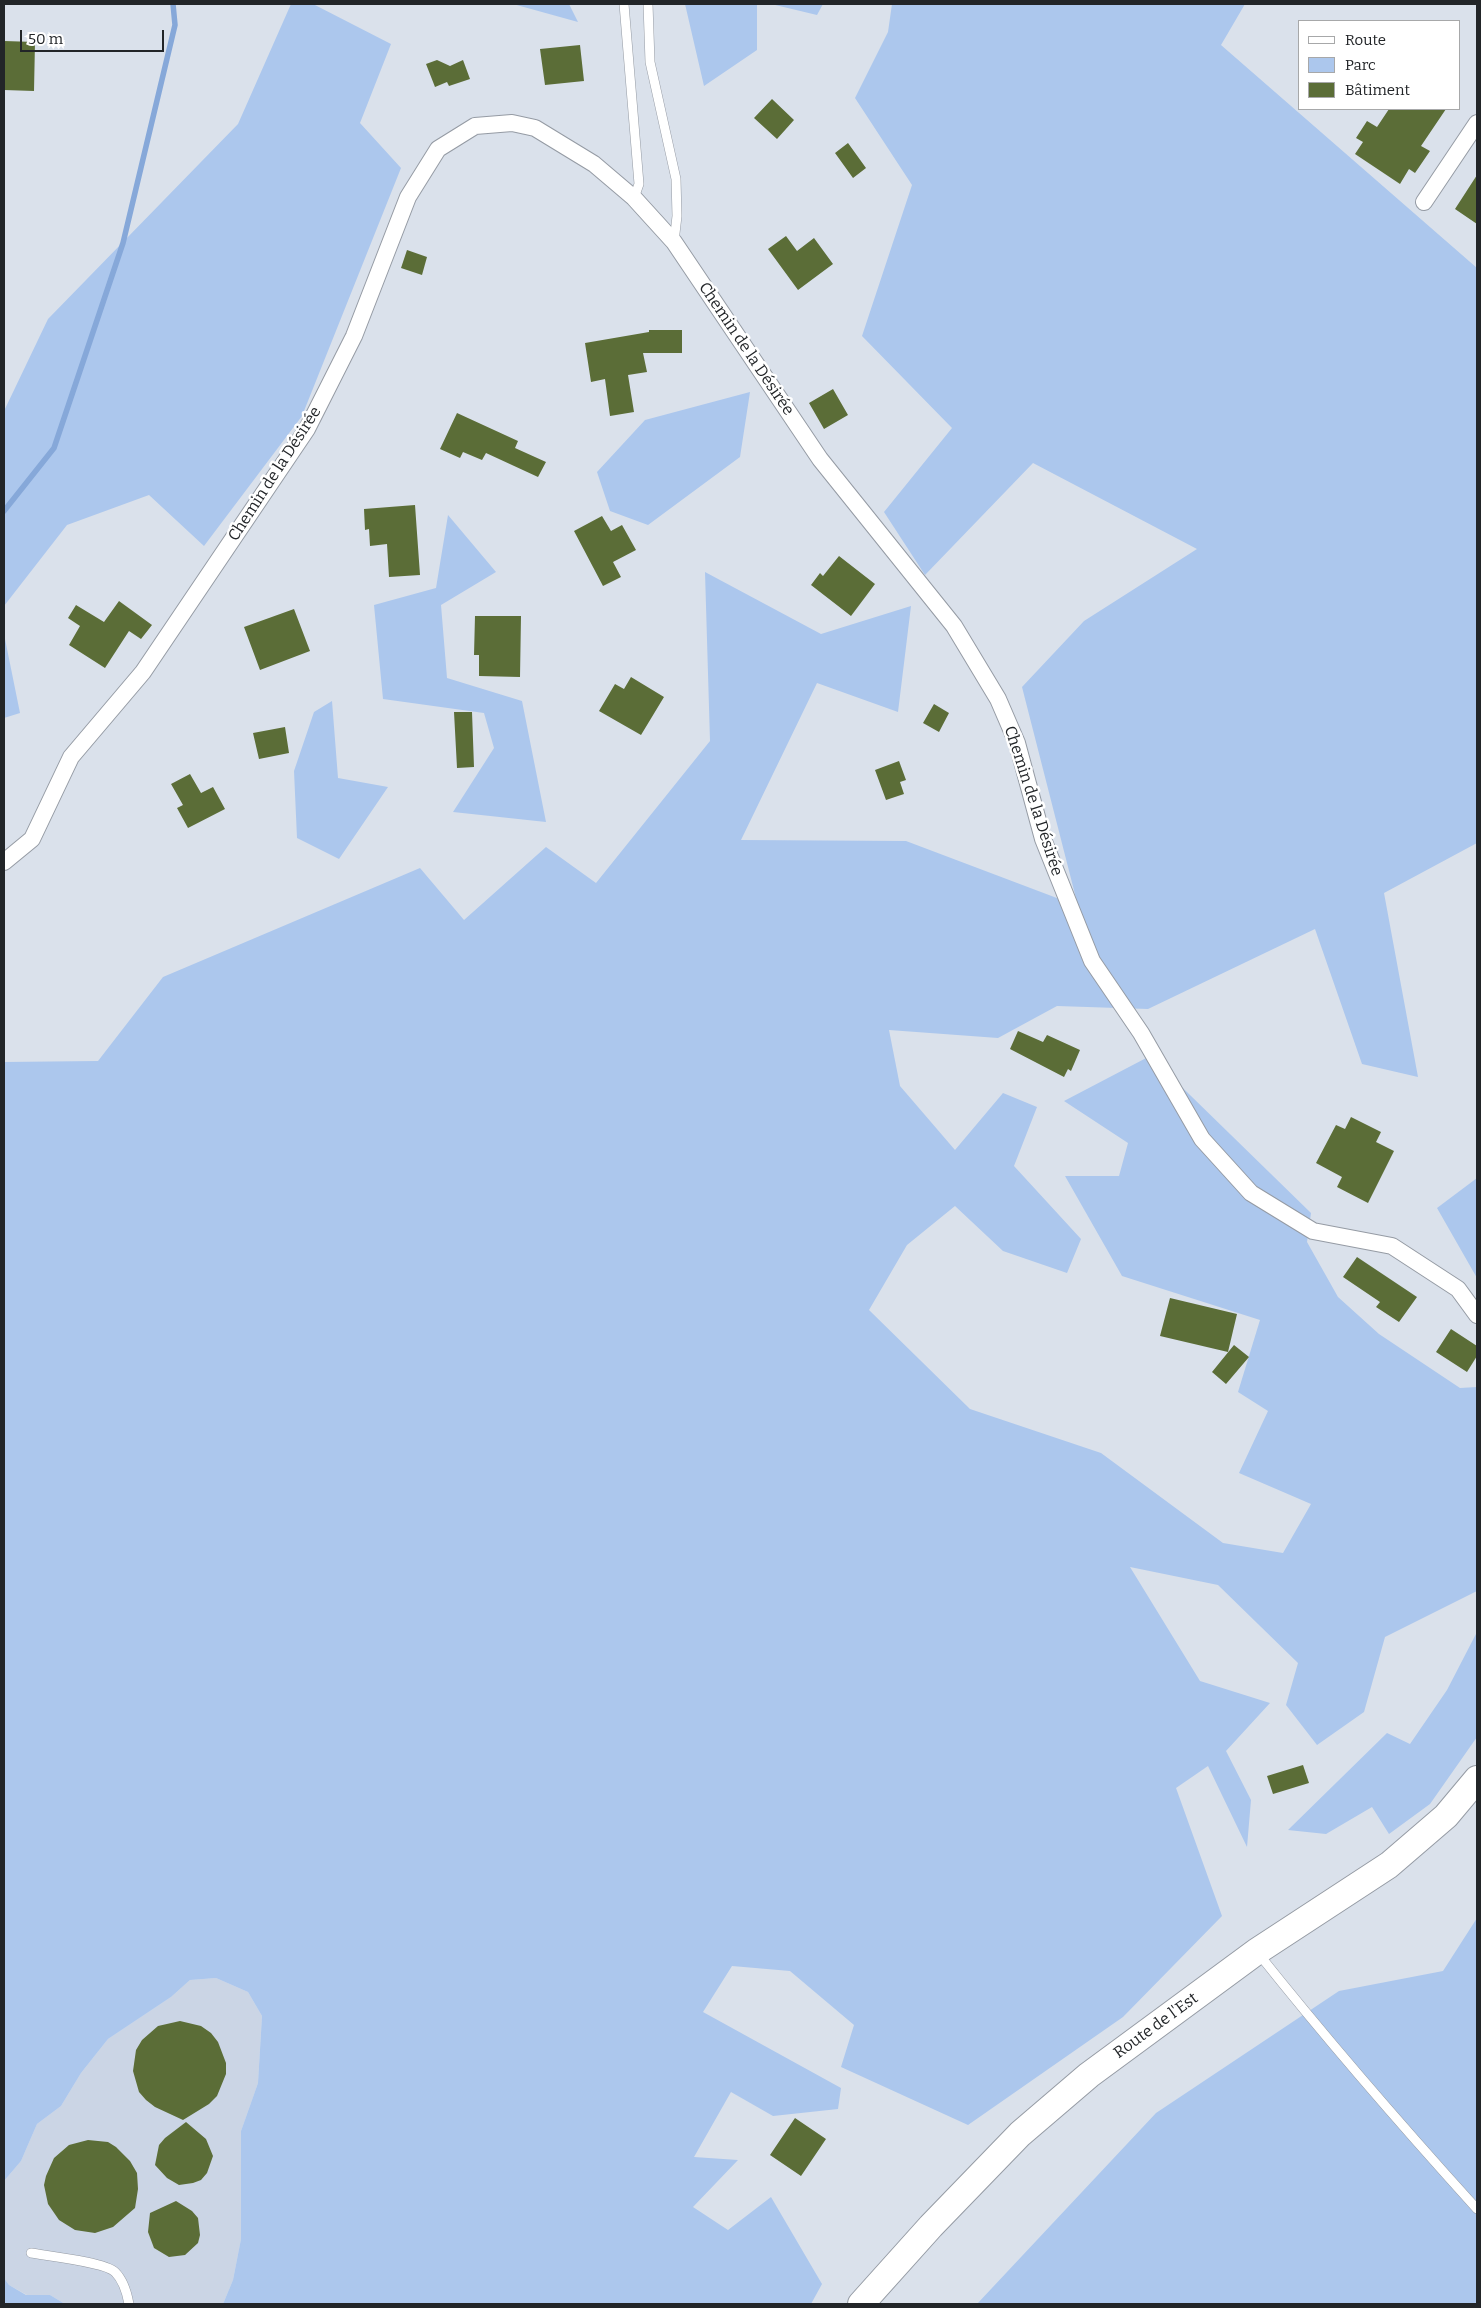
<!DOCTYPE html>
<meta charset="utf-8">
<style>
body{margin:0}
#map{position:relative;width:1481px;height:2308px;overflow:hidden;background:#dae1eb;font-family:Bitter,serif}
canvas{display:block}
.frame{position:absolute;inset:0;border:5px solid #222528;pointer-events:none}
.legend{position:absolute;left:1298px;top:20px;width:162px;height:90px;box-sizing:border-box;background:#fff;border:1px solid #a7a8a9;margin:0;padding:6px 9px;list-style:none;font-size:15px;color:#222528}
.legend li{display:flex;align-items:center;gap:10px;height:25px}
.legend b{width:25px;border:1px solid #a7a8a9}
.scale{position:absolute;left:20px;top:30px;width:144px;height:22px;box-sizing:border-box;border:2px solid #222528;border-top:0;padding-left:6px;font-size:15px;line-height:18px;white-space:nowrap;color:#222528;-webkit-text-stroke:4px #fff;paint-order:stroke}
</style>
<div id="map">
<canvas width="1481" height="2308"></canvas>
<div class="frame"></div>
<ul class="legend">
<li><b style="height:6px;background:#fff"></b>Route</li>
<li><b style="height:14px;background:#acc7ed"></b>Parc</li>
<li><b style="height:14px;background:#5b6d37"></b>Bâtiment</li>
</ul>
<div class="scale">50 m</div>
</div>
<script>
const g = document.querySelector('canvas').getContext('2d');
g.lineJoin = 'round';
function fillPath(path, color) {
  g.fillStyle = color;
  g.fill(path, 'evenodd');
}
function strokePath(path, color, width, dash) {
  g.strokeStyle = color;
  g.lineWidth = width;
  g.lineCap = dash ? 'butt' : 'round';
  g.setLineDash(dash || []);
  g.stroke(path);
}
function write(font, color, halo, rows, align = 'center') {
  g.font = font + ' Bitter,serif';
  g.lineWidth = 5;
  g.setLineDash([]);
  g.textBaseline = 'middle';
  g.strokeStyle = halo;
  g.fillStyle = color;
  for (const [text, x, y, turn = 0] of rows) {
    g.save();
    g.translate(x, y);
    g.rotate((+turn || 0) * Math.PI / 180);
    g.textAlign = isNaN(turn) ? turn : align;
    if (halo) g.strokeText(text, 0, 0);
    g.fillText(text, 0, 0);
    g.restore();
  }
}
fillPath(new Path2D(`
 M216,1978L248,1992L262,2016L258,2083L241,2131V2239L233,2280L223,2304H65L50,2295H27L9,2285L4,2278V2181L21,2161L37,2124L61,2106L81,2073L108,2039L171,1997L190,1980Z`), '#cbd5e5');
fillPath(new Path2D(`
 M291,4H313L391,44L360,123L401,168L302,416L204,546L149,495L67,525L4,606V411L48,319L238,124Z
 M513,4H569L578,22Z
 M685,4H757V50L704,86Z
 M771,4H823L817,15Z
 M892,4H1245L1221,45L1477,268V843L1384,893L1418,1077L1362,1064L1315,929L1148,1009L1057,1006L998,1038L889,1030L900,1086L955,1150L1003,1093L1037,1107L1014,1166L1081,1239L1067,1273L1003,1251L955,1206L907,1245L869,1310L970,1409L1101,1453L1223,1543L1283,1553L1311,1504L1239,1473L1268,1411L1238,1392L1260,1320L1122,1276L1065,1176H1119L1128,1143L1064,1101L1150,1056L1311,1213L1307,1242L1338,1297L1379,1334L1460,1388L1477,1387V1591L1385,1637L1364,1712L1317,1745L1286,1705L1298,1663L1218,1585L1130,1567L1200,1681L1270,1703L1226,1751L1251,1800L1247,1847L1208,1766L1176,1788L1222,1916L1123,2017L968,2125L841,2067L854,2025L790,1971L732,1966L703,2012L841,2088L838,2109L773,2116L731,2092L694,2157L738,2160L693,2207L728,2230L771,2197L822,2284L811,2304H223L233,2280L241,2239V2131L258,2083L262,2016L248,1992L216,1978L190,1980L171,1997L108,2039L81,2073L61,2106L37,2124L21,2161L4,2181V1062L98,1061L163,977L420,868L464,920L546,847L596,883L710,741L705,572L821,634L911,606L898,712L817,683L741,840L906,841L1078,906L1022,687L1084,621L1197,549L1033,463L925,575L884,512L952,428L862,336L912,185L855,98L888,32Z
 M750,392L740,457L648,525L610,511L597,472L645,420Z
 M448,515L496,572L441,605L447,678L522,701L546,822L453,812L494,748L484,713L383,699L374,605L436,588Z
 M4,634L20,713L4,718Z
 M332,701L338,778L388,787L339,859L297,838L294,771L314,712Z
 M1477,1178V1278L1437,1208Z
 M1477,1632V1737L1430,1804L1389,1834L1372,1807L1326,1834L1288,1830L1387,1733L1410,1744L1447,1690Z
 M1477,1918V2304H977L1156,2113L1339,1991L1443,1971Z
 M4,2278L9,2285L26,2295H50L65,2304H4Z`), '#acc7ed');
strokePath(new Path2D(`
 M4,511L54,448L123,243L175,25L173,4`), '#86a8d9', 5.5);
fillPath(new Path2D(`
 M4,41L35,42L34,91L4,90Z
 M580,45L584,81L545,85L540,49Z
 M437,60L450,66L463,60L470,79L449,86L447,82L435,87L426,64Z
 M772,99L794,120L777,139L754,118Z
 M1389,109H1446L1421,146L1430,151L1415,173L1409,169L1400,184L1355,154L1363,142L1356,138L1367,121L1377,127Z
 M848,143L866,168L853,178L835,153Z
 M1477,175V224L1455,209Z
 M786,236L797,251L814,238L833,264L798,290L768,249Z
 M407,250L427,257L422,275L401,268Z
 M649,330H682V353H643L647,372L628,375L634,412L610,416L605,379L591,382L585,343L649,332Z
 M833,389L848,415L824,429L809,403Z
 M457,413L518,441L515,448L546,462L538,477L486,453L482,460L463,452L460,458L440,449Z
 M415,505L420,575L389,577L387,544L370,546L369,529L365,530L364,509Z
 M602,516L611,531L622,525L636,550L613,562L621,577L603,586L574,531Z
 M839,556L875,584L851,616L811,585L820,573L823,576Z
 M119,601L152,625L141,639L129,631L105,668L69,645L80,626L68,618L76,605L104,622Z
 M294,609L310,651L260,670L244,627Z
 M475,616H521L520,677L479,676V655H474Z
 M631,677L664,697L641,735L599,711L615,684L624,689Z
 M934,704L949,713L939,732L923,723Z
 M454,712H472L474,767L457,768Z
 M285,727L289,753L259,759L253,733Z
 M899,761L906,780L900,782L904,794L886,800L875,770Z
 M190,774L201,793L213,787L225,809L188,828L177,808L183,805L171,784Z
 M1018,1031L1043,1042L1047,1035L1080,1050L1071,1071L1068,1069L1064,1077L1010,1049Z
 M1351,1117L1381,1132L1376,1142L1394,1151L1368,1203L1337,1187L1342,1177L1316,1163L1336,1125L1345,1129Z
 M1357,1257L1417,1297L1399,1322L1376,1307L1380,1302L1343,1277Z
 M1170,1298L1237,1314L1228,1352L1160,1336Z
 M1451,1329L1477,1346V1356L1467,1372L1436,1352Z
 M1234,1345L1249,1357L1226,1384L1212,1372Z
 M1303,1765L1309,1783L1273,1794L1267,1776Z
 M180,2021L201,2026L211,2033L218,2042L226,2063V2074L217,2096L209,2104L183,2120L155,2107L146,2100L139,2092L133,2071L136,2050L142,2040L158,2026Z
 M795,2118L826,2139L801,2176L770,2155Z
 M186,2122L206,2139L213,2156L207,2173L201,2180L193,2183L179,2185L167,2178L155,2165L159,2145L165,2138Z
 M88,2140L108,2142L116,2147L130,2161L137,2173L138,2189L135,2208L113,2227L95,2233L75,2230L59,2220L48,2204L44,2185L46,2176L54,2158L69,2145Z
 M176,2201L192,2211L198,2218L200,2235L198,2243L185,2255L169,2257L154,2248L148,2232L150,2213Z`), '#5b6d37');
const lane = new Path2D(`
 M624,4L639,184L634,198
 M648,4L650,62L676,179L677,216L674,242
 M1258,1953C1328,2041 1401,2125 1477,2209
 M31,2253C48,2256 105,2262 115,2272C124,2281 127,2293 129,2304`);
const street = new Path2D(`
 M1424,202L1477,123
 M4,862L32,839L71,757L143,672L307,429L354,336L408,197L438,149L475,126L512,123L535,128L594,164L634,198L674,242L820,459L954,626L998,699L1017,743L1043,839L1092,961L1141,1033L1202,1139L1251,1193L1313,1231L1392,1246L1458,1289L1477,1315`);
const primary = new Path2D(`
 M861,2304L931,2226L1020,2134L1089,2075L1256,1952L1389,1865L1446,1816L1477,1779`);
strokePath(lane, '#959ba4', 10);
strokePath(street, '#959ba4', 18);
strokePath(primary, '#959ba4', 28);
strokePath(lane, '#fff', 9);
strokePath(street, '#fff', 16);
strokePath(primary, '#fff', 26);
write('16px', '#222528', '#fff', [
 ["Chemin de la Désirée",746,349,56],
 ["Chemin de la Désirée",275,474,-57],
 ["Chemin de la Désirée",1033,801,72],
 ["Route de l'Est",1156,2026,-36]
]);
</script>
